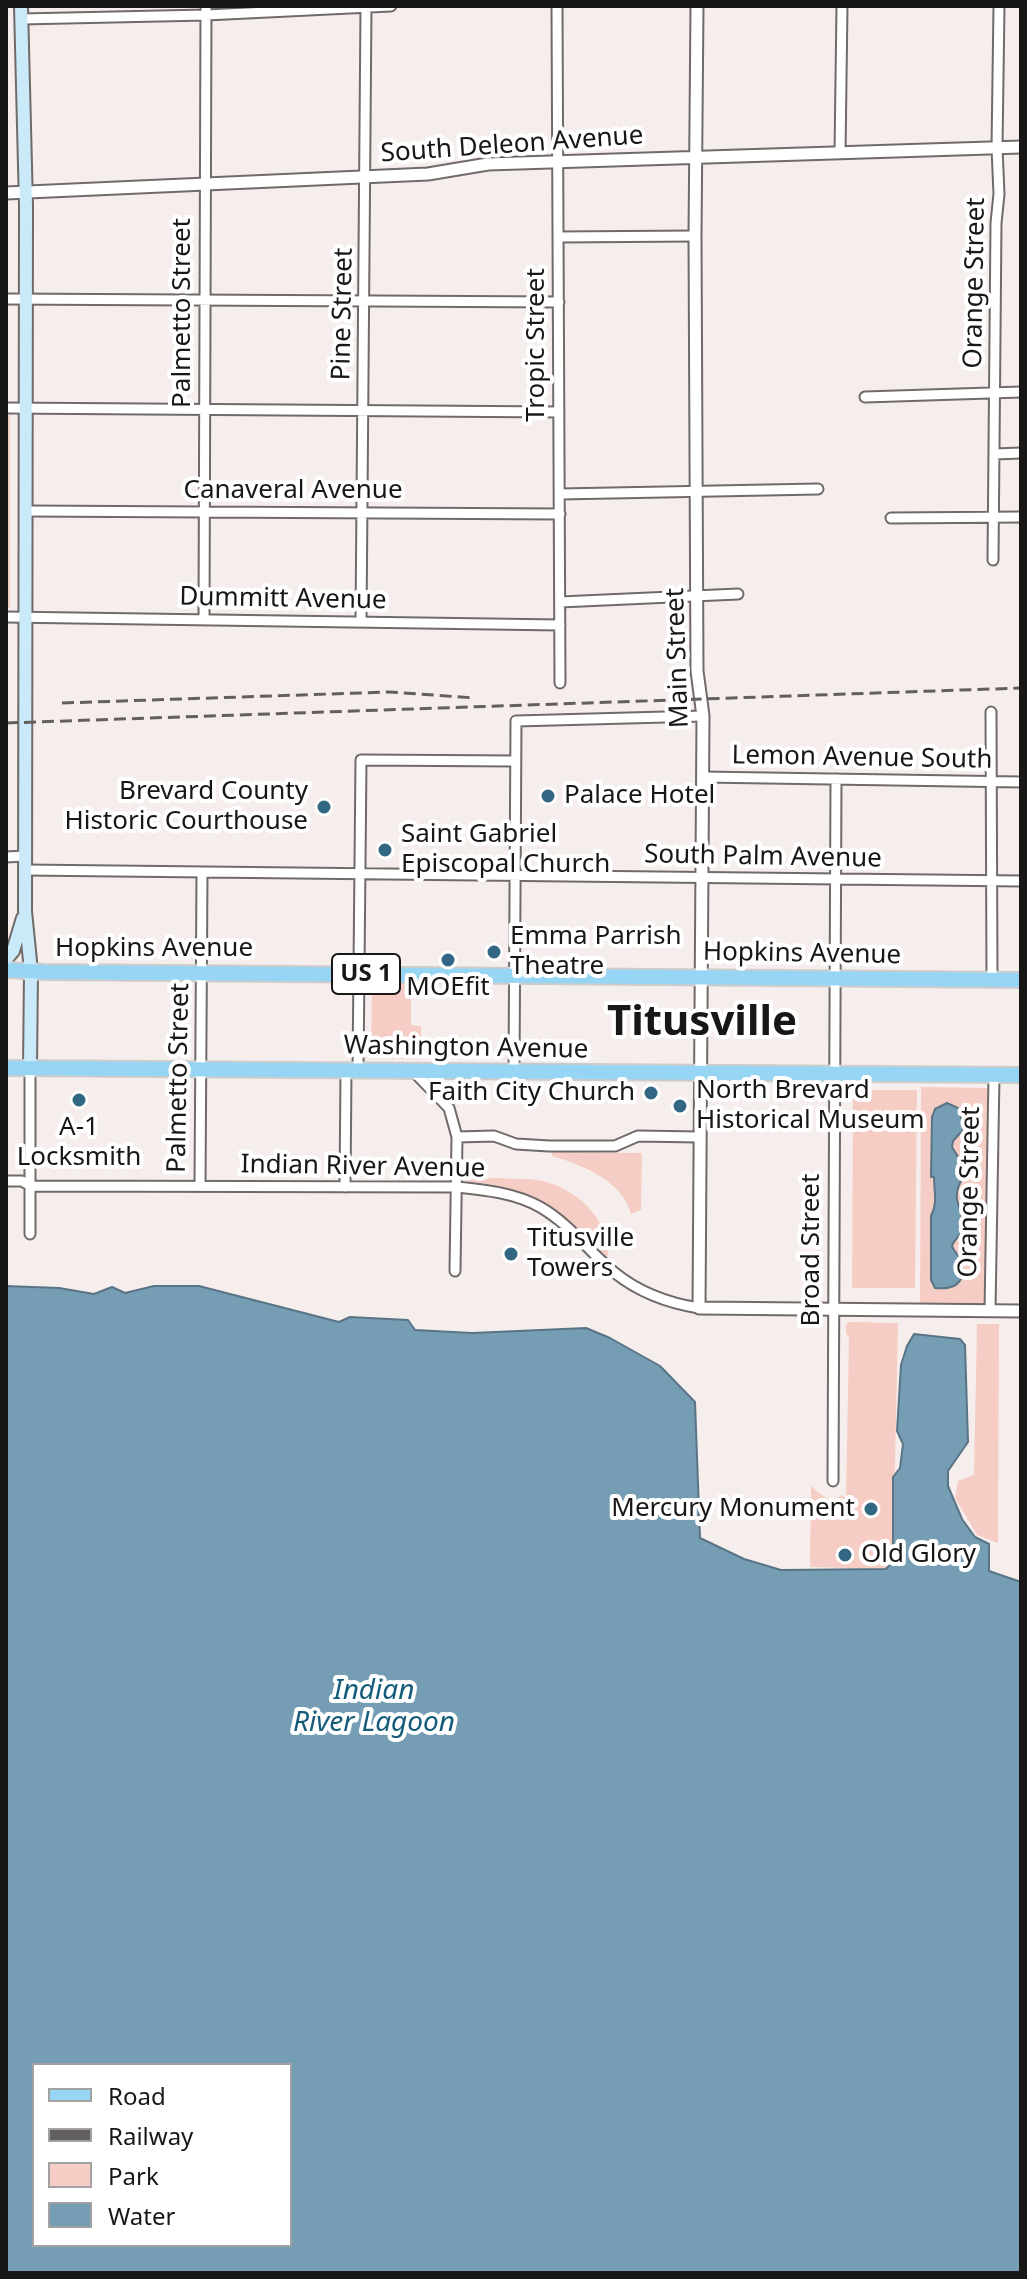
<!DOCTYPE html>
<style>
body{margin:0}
#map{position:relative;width:1027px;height:2279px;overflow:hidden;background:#f6eeed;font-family:"Noto Sans",sans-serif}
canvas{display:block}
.frame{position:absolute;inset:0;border:8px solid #191616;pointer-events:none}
.legend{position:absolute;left:32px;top:2063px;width:260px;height:184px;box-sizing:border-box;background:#fff;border:2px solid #a3a2a2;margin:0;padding:10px 14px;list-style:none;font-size:24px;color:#191616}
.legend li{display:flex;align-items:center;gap:16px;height:40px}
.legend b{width:40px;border:2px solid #a3a2a2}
</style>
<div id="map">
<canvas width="1027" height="2279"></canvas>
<div class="frame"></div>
<ul class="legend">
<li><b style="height:10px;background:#97d5f4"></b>Road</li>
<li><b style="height:10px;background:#645f5f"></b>Railway</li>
<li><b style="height:22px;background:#f6cdc5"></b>Park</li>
<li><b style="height:22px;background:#759db3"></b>Water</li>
</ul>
</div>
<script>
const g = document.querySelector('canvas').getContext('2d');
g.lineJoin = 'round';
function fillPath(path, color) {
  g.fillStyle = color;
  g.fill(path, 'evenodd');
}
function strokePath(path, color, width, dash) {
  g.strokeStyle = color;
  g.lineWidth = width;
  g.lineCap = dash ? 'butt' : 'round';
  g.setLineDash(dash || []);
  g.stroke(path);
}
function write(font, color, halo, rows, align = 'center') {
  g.font = font + ' "Noto Sans",sans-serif';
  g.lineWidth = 8;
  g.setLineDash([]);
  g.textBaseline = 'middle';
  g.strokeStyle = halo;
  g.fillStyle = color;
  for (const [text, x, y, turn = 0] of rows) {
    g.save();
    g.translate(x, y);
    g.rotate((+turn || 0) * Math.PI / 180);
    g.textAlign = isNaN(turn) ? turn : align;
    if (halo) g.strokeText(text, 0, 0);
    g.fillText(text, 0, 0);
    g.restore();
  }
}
fillPath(new Path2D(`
 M6,415H10V608H6Z
 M372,983H411V1025L421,1026V1059L371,1058Z
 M921,1087L988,1088L985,1306H920Z
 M853,1090H917L915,1288H852Z
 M552,1152L642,1153L641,1210L631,1214C623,1181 582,1165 552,1156Z
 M498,1178C511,1179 524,1178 537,1180C577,1187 609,1218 608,1258C563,1210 534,1188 466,1181V1179Z
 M849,1322L898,1323L893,1561L886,1569L810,1567L811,1486C821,1495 830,1504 842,1495L846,1498L849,1337L846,1334V1325Z
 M977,1324H999L998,1543L977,1535L955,1498L958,1481L974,1475Z`), '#f6cdc5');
const water = new Path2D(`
 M947,1103L960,1109L963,1130L953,1141L952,1147L962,1163V1179C948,1204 967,1208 962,1230C960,1237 954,1239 952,1246C954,1252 960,1256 962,1263C966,1284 953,1290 935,1288L931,1280V1216C938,1202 934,1193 934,1177H931L932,1117L935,1109Z
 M6,1286L59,1288L94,1294L112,1287L125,1293L154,1286H199L339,1322L350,1317L408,1320L415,1330L472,1333L586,1328L610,1338L660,1366L695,1402L700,1538L744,1559L781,1570L886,1569L893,1561V1477L900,1468L903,1444L897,1431L901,1365L907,1346L914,1334L960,1339L965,1345L968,1442L948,1471V1486L962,1519L975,1537L989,1544V1571L1021,1582V2273H6ZM34,2065H290V2245H34Z`);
fillPath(water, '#759db3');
strokePath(water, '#597484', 2);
const minor = new Path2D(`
 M557,6L560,683
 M21,19L206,15L391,6
 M840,153L842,6
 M558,237L695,236
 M6,299L559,302
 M865,397L1021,392
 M6,408L559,412
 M994,454L1021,453
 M560,494L818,489
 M27,511L560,514
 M891,518L1021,517
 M993,560L996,223L999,194L997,148L999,6
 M560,602L738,594
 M6,617L560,625
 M204,619L206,6
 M361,622L366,6
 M991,712L992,980
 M703,777L1021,782
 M6,857L25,856
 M25,870L1021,881
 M30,1069V1234
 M358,1071L361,760L515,761
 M413,1071L449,1108L457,1137L455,1271
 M514,1072L516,721L703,716
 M457,1137L494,1136L516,1144L549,1146H615L638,1136L699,1137
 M6,1181H22L31,1186L457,1187C486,1190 515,1193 540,1207C570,1224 589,1252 615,1273C640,1293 667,1303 699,1308
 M200,1186L202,874
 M345,1187L346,1071
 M990,1310L994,1076
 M833,1481L836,779`);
const tertiary = new Path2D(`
 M697,6L695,236L697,671L703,716L699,1308L1021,1311
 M6,193L428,174L488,164L1021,147`);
const secondary = new Path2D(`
 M21,6L26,206L25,911L31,971L30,1069
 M6,959L13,951L23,918`);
const primary = new Path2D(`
 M6,970L45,972L1021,980
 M6,1068L1021,1075`);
strokePath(minor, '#706a69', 13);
strokePath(tertiary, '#706a69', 15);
strokePath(secondary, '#706a69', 16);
strokePath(primary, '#ccc', 18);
strokePath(minor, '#fff', 9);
strokePath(tertiary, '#fff', 11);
strokePath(secondary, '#cbeaf9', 12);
strokePath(primary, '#97d5f4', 14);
strokePath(new Path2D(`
 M62,703L389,692L475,698
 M6,723L1021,688`), '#645f5f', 3, [12, 6]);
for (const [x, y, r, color] of [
 [548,796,8,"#316782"],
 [324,807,8,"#316782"],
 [385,850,8,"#316782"],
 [494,952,8,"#316782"],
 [448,960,8,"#316782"],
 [651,1093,8,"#316782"],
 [79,1100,8,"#316782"],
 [680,1106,8,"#316782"],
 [511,1254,8,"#316782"],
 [871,1509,8,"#316782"],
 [845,1555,8,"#316782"]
]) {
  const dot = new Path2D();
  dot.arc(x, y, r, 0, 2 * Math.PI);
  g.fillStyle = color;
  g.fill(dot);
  strokePath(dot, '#fff', 3);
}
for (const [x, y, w] of [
 [366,974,68]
]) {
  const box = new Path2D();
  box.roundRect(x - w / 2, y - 20, w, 40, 6);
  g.fillStyle = '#fff';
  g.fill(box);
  strokePath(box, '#191616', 2);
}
write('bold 24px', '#191616', null, [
 ["US 1",366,974]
]);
write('26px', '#191616', '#fff', [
 ["South Deleon Avenue",512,145,-4],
 ["Orange Street",975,283,-89],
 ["Palmetto Street",183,313,-90],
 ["Pine Street",343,314,-89],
 ["Tropic Street",537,345,-90],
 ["Canaveral Avenue",293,491],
 ["Dummitt Avenue",283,599,1],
 ["Main Street",678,658,-92],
 ["Lemon Avenue South",862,758,1],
 ["South Palm Avenue",763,857,1],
 ["Hopkins Avenue",154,949],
 ["Hopkins Avenue",802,954,1],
 ["Washington Avenue",466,1048,1],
 ["Palmetto Street",179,1078,-89],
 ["Indian River Avenue",363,1167,1],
 ["Orange Street",970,1192,-89],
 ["Broad Street",812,1250,-90]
]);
write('26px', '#191616', '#fff', [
 ["Brevard County",308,792,"right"],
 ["Historic Courthouse",308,822,"right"],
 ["Palace Hotel",564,796],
 ["Saint Gabriel",401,835],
 ["Episcopal Church",401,865],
 ["Emma Parrish",510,937],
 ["Theatre",510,967],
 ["MOEfit",448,988,"center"],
 ["North Brevard",696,1091],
 ["Historical Museum",696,1121],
 ["Faith City Church",635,1093,"right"],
 ["A-1",79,1128,"center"],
 ["Locksmith",79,1158,"center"],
 ["Titusville",527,1239],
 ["Towers",527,1269],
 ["Mercury Monument",855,1509,"right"],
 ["Old Glory",861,1555]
], 'left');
write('italic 28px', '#155c7b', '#fff', [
 ["Indian",374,1691],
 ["River Lagoon",374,1723]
]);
write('bold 42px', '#191616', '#fff', [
 ["Titusville",702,1023]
]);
</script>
